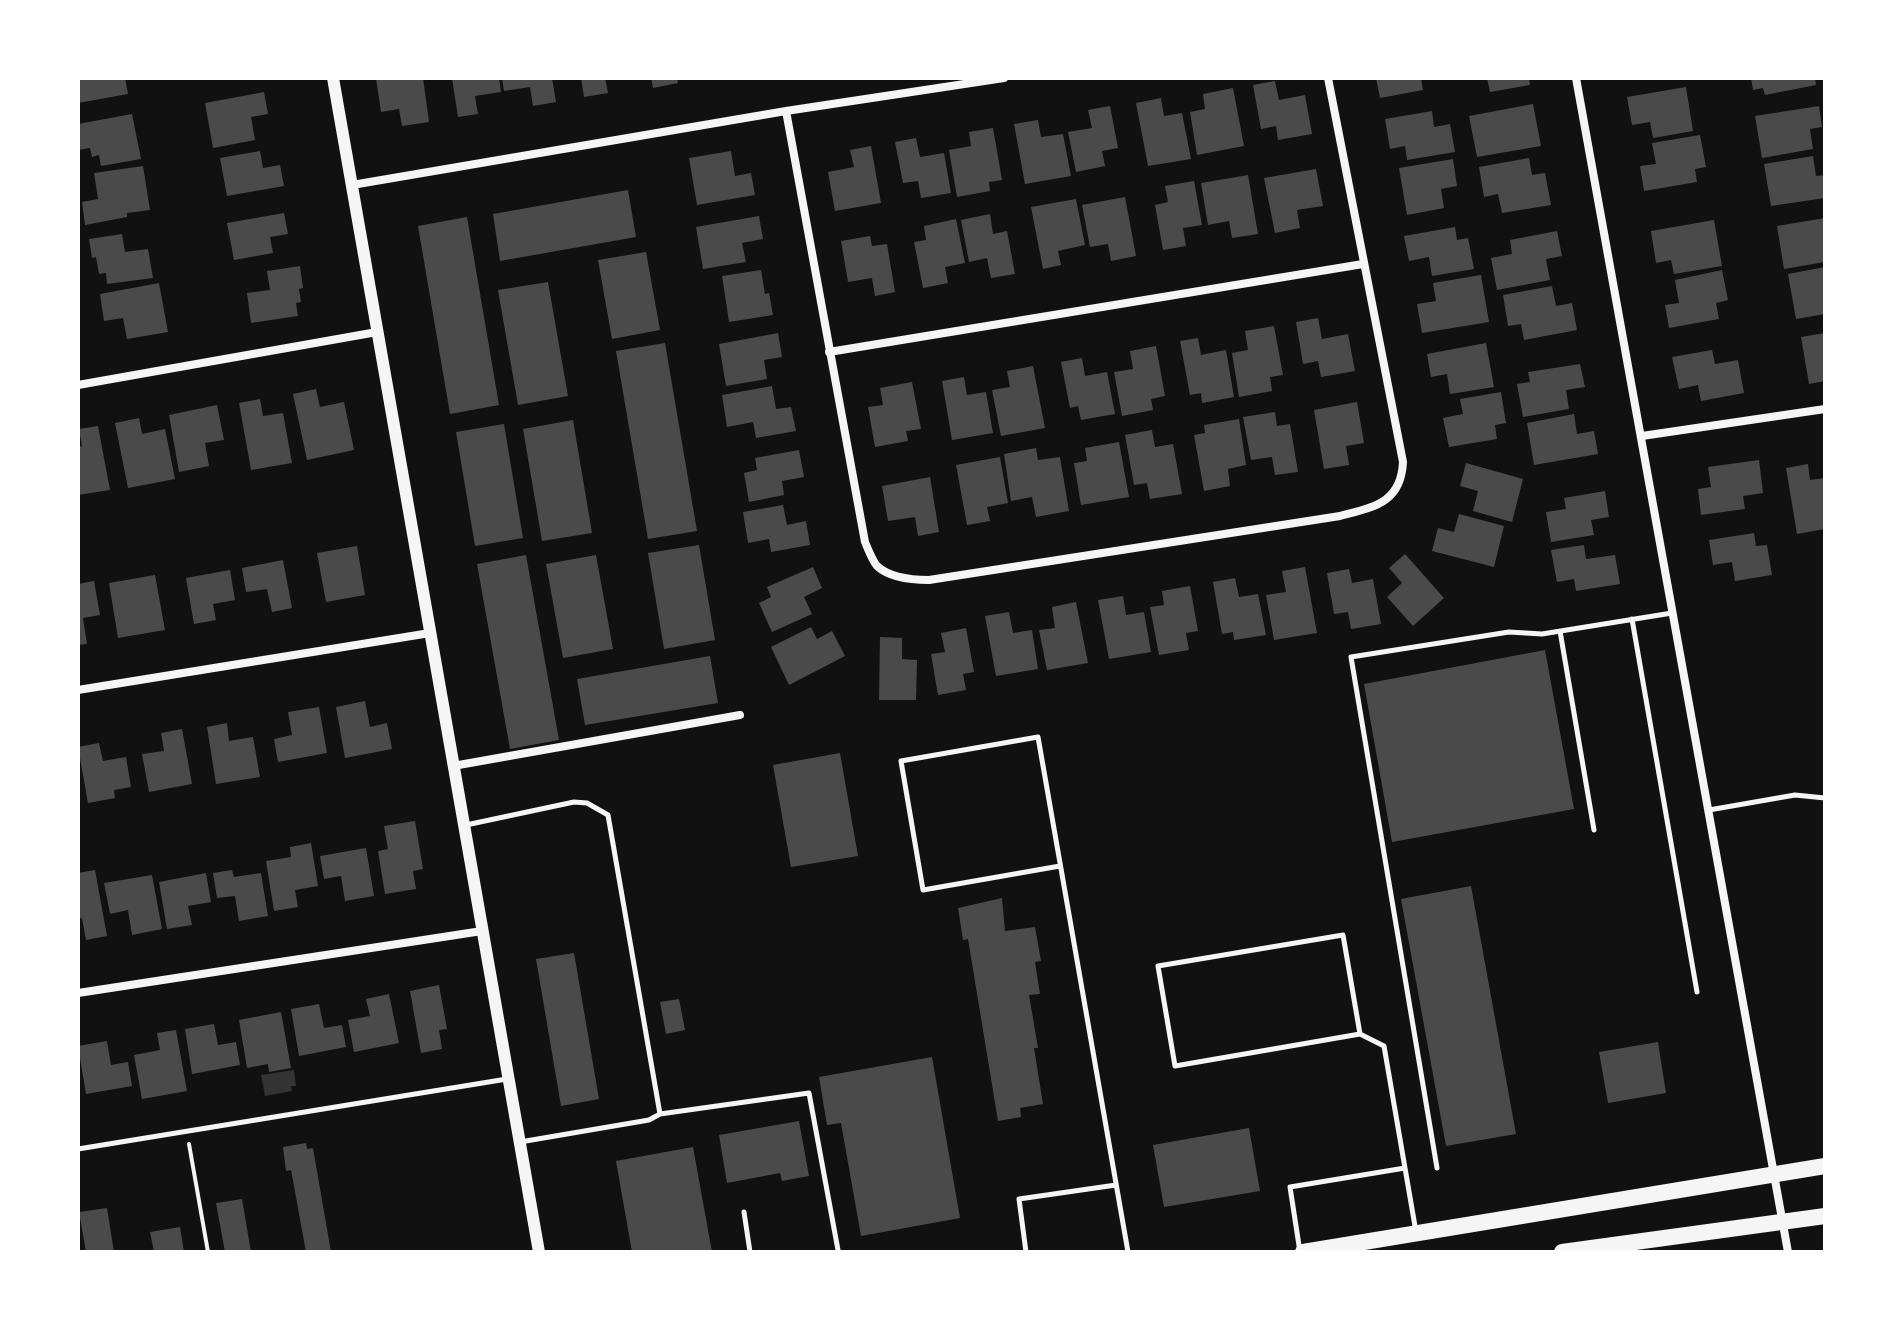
<!DOCTYPE html>
<style>
body{margin:0}
#map{position:relative;width:1903px;height:1330px;overflow:hidden;background:#111;font-family:Karla,sans-serif}
canvas{display:block}
.frame{position:absolute;inset:0;border:80px solid #fff;pointer-events:none}
</style>
<div id="map">
<canvas width="1903" height="1330"></canvas>
<div class="frame"></div>
</div>
<script>
const g = document.querySelector('canvas').getContext('2d');
g.lineJoin = 'round';
function fillPath(path, color) {
  g.fillStyle = color;
  g.fill(path, 'evenodd');
}
function strokePath(path, color, width, dash) {
  g.strokeStyle = color;
  g.lineWidth = width;
  g.lineCap = dash ? 'butt' : 'round';
  g.setLineDash(dash || []);
  g.stroke(path);
}
fillPath(new Path2D(`
 M294,1070L296,1086H291L292,1091L265,1096L261,1075Z`), '#333');
fillPath(new Path2D(`
 M79,78H125L128,94L78,103Z
 M376,78H423L429,122L402,126L399,109L381,112Z
 M452,78H499L501,92L475,96L478,114L458,117Z
 M502,78H552L556,102L533,106L530,87L504,91Z
 M581,78H605L608,93L584,97Z
 M651,78H677L678,83L653,88Z
 M1376,78H1421L1423,90L1380,98Z
 M1487,78H1529L1530,85L1490,92Z
 M1751,78H1815L1816,85L1765,95L1763,88L1753,90Z
 M1275,81L1279,100L1305,95L1312,134L1278,140L1276,126L1261,129L1253,85Z
 M1686,87L1693,131L1653,138L1650,122L1632,125L1627,97Z
 M1233,88L1244,146L1197,155L1190,112L1205,109L1203,94Z
 M264,92L268,114L251,117L255,140L213,148L205,103Z
 M1161,98L1164,116L1182,113L1191,159L1148,166L1136,103Z
 M1533,104L1541,146L1477,157L1469,116Z
 M1110,106L1118,148L1102,151L1105,166L1076,172L1068,132L1092,128L1088,110Z
 M1819,106L1822,127L1810,129L1813,149L1762,158L1755,116Z
 M1432,111L1434,127L1450,124L1455,152L1407,160L1405,146L1390,149L1385,119Z
 M132,114L141,159L101,166L99,155L92,157L90,148L78,150V124Z
 M1038,120L1041,137L1063,134L1071,176L1025,184L1014,124Z
 M993,128L1002,180L989,182L990,191L957,197L949,150L971,146L969,132Z
 M1700,135L1706,167L1695,169L1697,182L1644,191L1640,166L1656,164L1652,143Z
 M916,138L920,157L944,153L951,193L921,198L918,181L903,183L895,142Z
 M871,146L881,203L835,211L828,172L854,167L850,150Z
 M260,151L263,168L280,165L284,186L227,196L220,158Z
 M731,151L735,176L751,173L755,195L697,205L689,158Z
 M1813,156L1816,176L1825,175V198L1771,206L1764,164Z
 M1529,158L1532,175L1545,173L1551,205L1502,213L1498,194L1484,197L1479,167Z
 M1453,159L1457,186L1441,189L1444,208L1407,215L1399,168Z
 M143,166L150,210L127,213V217L85,225L82,202L98,199L94,173Z
 M1316,169L1323,206L1297,210L1300,228L1275,233L1264,178Z
 M1248,175L1258,234L1232,238L1229,221L1208,225L1201,183Z
 M1194,181L1202,225L1183,228L1186,246L1163,250L1155,205L1168,202L1165,186Z
 M628,190L636,237L500,261L493,214Z
 M1125,197L1136,256L1111,261L1108,244L1090,247L1082,205Z
 M1076,199L1085,245L1058,251L1061,265L1043,269L1031,207Z
 M284,213L288,234L270,237L273,253L234,260L227,223Z
 M990,214L993,234L1007,231L1015,274L991,278L987,258L969,262L961,220Z
 M759,216L763,239L742,243L746,262L703,269L696,227Z
 M467,217L499,405L450,414L418,226Z
 M1825,218V262L1784,269L1777,226Z
 M956,219L965,263L945,267L948,283L923,288L914,242L926,240L924,226Z
 M1714,220L1722,266L1674,274L1671,260L1656,263L1651,231Z
 M1455,227L1457,240L1468,238L1474,269L1432,276L1429,257L1409,261L1404,236Z
 M1557,231L1562,256L1546,259L1550,280L1497,290L1491,258L1512,254L1510,240Z
 M122,234L125,252L148,249L153,278L107,284L106,273L99,274L96,257L92,258L89,239Z
 M870,236L872,246L887,244L895,292L875,296L872,278L848,282L841,241Z
 M646,252L660,330L612,339L598,260Z
 M300,266L303,288L299,289L301,302L296,303L298,316L251,323L247,293L270,290L267,271Z
 M1825,267V314L1796,319L1788,274Z
 M761,270L765,294L769,293L773,315L729,322L722,276Z
 M1722,270L1728,300L1716,303L1719,319L1669,328L1665,305L1679,303L1675,280Z
 M1481,275L1489,322L1422,333L1417,304L1436,301L1433,283Z
 M548,282L568,396L518,405L498,290Z
 M159,283L168,332L127,339L123,318L104,321L100,294Z
 M1552,286L1556,306L1572,303L1577,330L1524,340L1521,324L1508,326L1503,295Z
 M1318,318L1322,339L1348,334L1355,371L1321,377L1318,361L1303,364L1296,322Z
 M1274,326L1283,375L1270,377L1272,391L1239,397L1232,353L1248,350L1245,331Z
 M778,333L782,357L764,360L767,379L726,386L719,344Z
 M1825,333V381L1809,384L1801,337Z
 M1198,338L1201,355L1226,350L1234,397L1202,403L1201,393L1190,395L1180,341Z
 M665,343L697,531L648,539L616,351Z
 M1486,343L1494,387L1450,394L1447,374L1431,377L1427,354Z
 M1156,346L1165,396L1151,399L1153,410L1122,416L1114,372L1133,369L1130,351Z
 M1712,350L1715,364L1738,360L1744,393L1701,401L1698,385L1679,389L1672,357Z
 M1082,358L1085,376L1107,372L1115,414L1081,420L1078,406L1070,408L1061,362Z
 M1580,364L1585,387L1566,390L1569,409L1523,417L1517,384L1530,382L1528,372Z
 M1033,366L1045,428L1001,436L992,390L1010,387L1007,371Z
 M964,377L967,395L986,392L993,433L952,440L942,381Z
 M912,382L921,429L906,431L908,441L875,447L868,407L883,405L880,388Z
 M772,386L776,409L791,407L796,431L756,438L753,422L727,427L722,395Z
 M316,389L320,407L344,402L354,450L307,460L293,394Z
 M1501,392L1506,423L1495,425L1497,439L1449,447L1443,418L1463,414L1460,399Z
 M260,399L263,416L283,413L292,463L251,470L239,403Z
 M1357,402L1364,443L1346,446L1349,465L1324,469L1314,410Z
 M217,405L224,440L205,443L209,466L179,472L169,415Z
 M1275,412L1277,426L1290,424L1298,472L1275,475L1272,457L1251,460L1243,417Z
 M1574,414L1577,434L1594,431L1598,454L1534,465L1527,423Z
 M139,418L142,434L165,429L175,479L128,488L115,423Z
 M1239,419L1246,465L1228,469L1230,486L1204,491L1194,435L1205,433L1204,425Z
 M573,420L592,533L542,541L523,429Z
 M504,424L523,538L475,546L456,432Z
 M98,426L110,490L78,495V447L82,446L79,429Z
 M1152,430L1155,447L1173,444L1182,494L1150,499L1147,483L1134,485L1125,435Z
 M1119,442L1129,497L1081,505L1074,463L1087,461L1085,448Z
 M1036,448L1038,460L1060,457L1069,511L1036,517L1032,497L1011,501L1004,454Z
 M799,450L804,477L782,481L784,495L749,502L744,473L757,470L755,458Z
 M1000,457L1008,503L987,507L990,521L967,525L956,465Z
 M1759,460L1763,493L1743,496L1745,509L1701,515L1698,489L1711,487L1708,467Z
 M1466,463L1523,479L1512,522L1473,511L1478,491L1460,486Z
 M1808,464L1810,480L1825,478V529L1797,534L1786,468Z
 M930,477L939,532L918,536L915,517L888,521L882,486Z
 M1605,491L1609,517L1591,520L1594,535L1551,542L1546,512L1566,509L1564,498Z
 M783,505L787,525L806,521L810,545L771,552L769,539L748,543L743,512Z
 M1459,514L1504,526L1494,567L1432,551L1438,528L1454,532Z
 M1754,533L1756,546L1767,545L1772,575L1735,581L1732,562L1713,565L1709,540Z
 M699,545L715,640L664,649L648,553Z
 M1584,545L1586,559L1615,555L1620,584L1576,591L1574,579L1557,582L1551,550Z
 M357,546L365,595L326,602L317,553Z
 M1405,554L1444,598L1413,626L1387,597L1402,583L1389,568Z
 M526,555L559,740L510,749L477,564Z
 M596,555L613,649L563,658L546,564Z
 M283,560L292,608L272,612L267,589L246,592L242,568Z
 M813,567L822,588L804,597L812,614L772,632L759,603L771,597L767,587Z
 M1305,567L1317,633L1274,640L1266,595L1286,592L1282,571Z
 M1349,569L1352,583L1373,579L1381,624L1351,629L1348,612L1334,614L1327,573Z
 M230,570L235,600L213,604L216,620L194,624L186,578Z
 M155,575L165,630L118,638L109,583Z
 M1235,578L1239,597L1258,594L1266,635L1234,640L1233,632L1222,634L1213,582Z
 M94,581L100,615L83,618L87,644L78,645V584Z
 M1190,586L1198,631L1186,633L1189,650L1159,655L1150,607L1164,605L1162,591Z
 M1123,596L1126,615L1144,612L1151,652L1109,659L1098,600Z
 M1076,602L1088,663L1047,670L1039,630L1055,628L1052,607Z
 M1009,612L1013,633L1032,630L1038,669L996,676L985,616Z
 M811,627L817,639L832,631L845,656L789,685L771,647Z
 M966,628L974,672L963,674L966,690L938,695L931,654L945,652L941,633Z
 M880,637L902,638V659L917,660L916,700H879Z
 M1545,650L1574,809L1392,842L1364,684Z
 M710,656L718,703L585,725L577,679Z
 M365,701L370,727L387,723L392,749L345,758L336,707Z
 M319,707L327,753L278,762L274,739L292,735L288,712Z
 M227,723L229,741L253,737L260,777L216,784L207,727Z
 M182,729L192,784L149,792L142,754L164,751L161,733Z
 M99,743L103,761L126,757L131,787L114,790L115,798L88,803L78,747Z
 M840,753L858,856L791,867L773,765Z
 M415,821L423,869L413,871L416,889L385,894L378,851L388,849L384,826Z
 M311,843L318,886L295,890L298,907L274,911L266,861L291,857L290,847Z
 M366,848L374,896L345,901L341,876L324,879L320,856Z
 M95,870L107,936L86,940L82,918L78,919V873Z
 M232,870L234,877L261,873L268,916L239,921L235,896L217,898L213,873Z
 M206,873L211,902L188,906L192,925L167,929L159,882Z
 M152,875L162,929L132,935L128,910L110,914L104,883Z
 M1471,886L1516,1134L1446,1146L1401,899Z
 M1002,898L1005,931L1035,927L1041,961L1035,962L1040,994L1029,995L1038,1048H1034L1043,1104L1020,1108L1021,1117L998,1121L968,939L963,940L958,908Z
 M574,953L599,1099L561,1106L536,959Z
 M439,985L447,1029L439,1030L442,1049L421,1053L410,991Z
 M389,994L399,1043L354,1052L348,1020L370,1016L366,999Z
 M679,999L685,1030L666,1034L660,1002Z
 M319,1004L324,1028L342,1025L346,1047L299,1056L291,1009Z
 M281,1012L291,1068L269,1072L268,1064L247,1068L239,1020Z
 M214,1024L218,1045L236,1042L240,1065L192,1074L185,1029Z
 M176,1030L187,1091L142,1099L134,1055L160,1050L157,1033Z
 M107,1041L111,1065L128,1062L132,1086L86,1094L78,1046Z
 M1658,1042L1666,1093L1608,1103L1599,1052Z
 M932,1057L960,1218L861,1236L841,1123L827,1125L819,1077Z
 M799,1121L809,1176L782,1181L780,1173L727,1183L719,1135Z
 M1249,1128L1260,1191L1164,1207L1153,1145Z
 M306,1143L307,1149L313,1148L331,1252H306L291,1170L286,1171L283,1147Z
 M693,1147L712,1252H632L616,1161Z
 M242,1199L251,1252H225L216,1203Z
 M107,1208L114,1252H86L79,1212Z
 M180,1227L184,1252H154L150,1232Z`), '#4a4a4a');
strokePath(new Path2D(`
 M189,1144L208,1252`), '#f5f5f5', 4);
strokePath(new Path2D(`
 M1632,619L1697,992
 M1560,631L1594,830
 M1709,810L1795,795L1825,798
 M466,825L574,802L587,803L608,815L660,1114
 M1060,866L923,890L901,761L1038,737C1068,909 1097,1081 1128,1252
 M1360,1034L1343,935L1158,966L1175,1066L1360,1034L1384,1046L1416,1232
 M520,1142L649,1120L660,1114L809,1093L838,1250
 M78,1149L507,1079
 M1437,1168L1351,657L1509,632L1542,634L1672,613
 M744,1212L750,1252
 M1026,1252L1019,1199L1116,1185
 M1300,1252L1290,1187L1405,1168`), '#f5f5f5', 5);
strokePath(new Path2D(`
 M1576,78L1788,1252
 M786,111L865,542C868,549 872,560 877,566C890,578 913,580 929,580L1340,516C1374,507 1401,503 1403,462L1328,78
 M352,185L786,111L1004,78
 M829,352L1363,264
 M78,385L377,332
 M1642,436L1825,409
 M78,690L430,633
 M453,766L740,715
 M78,993L482,931`), '#f5f5f5', 8);
strokePath(new Path2D(`
 M333,78L539,1252`), '#f5f5f5', 12);
strokePath(new Path2D(`
 M1303,1252L1825,1166
 M1562,1252L1825,1216`), '#f5f5f5', 16);
</script>
